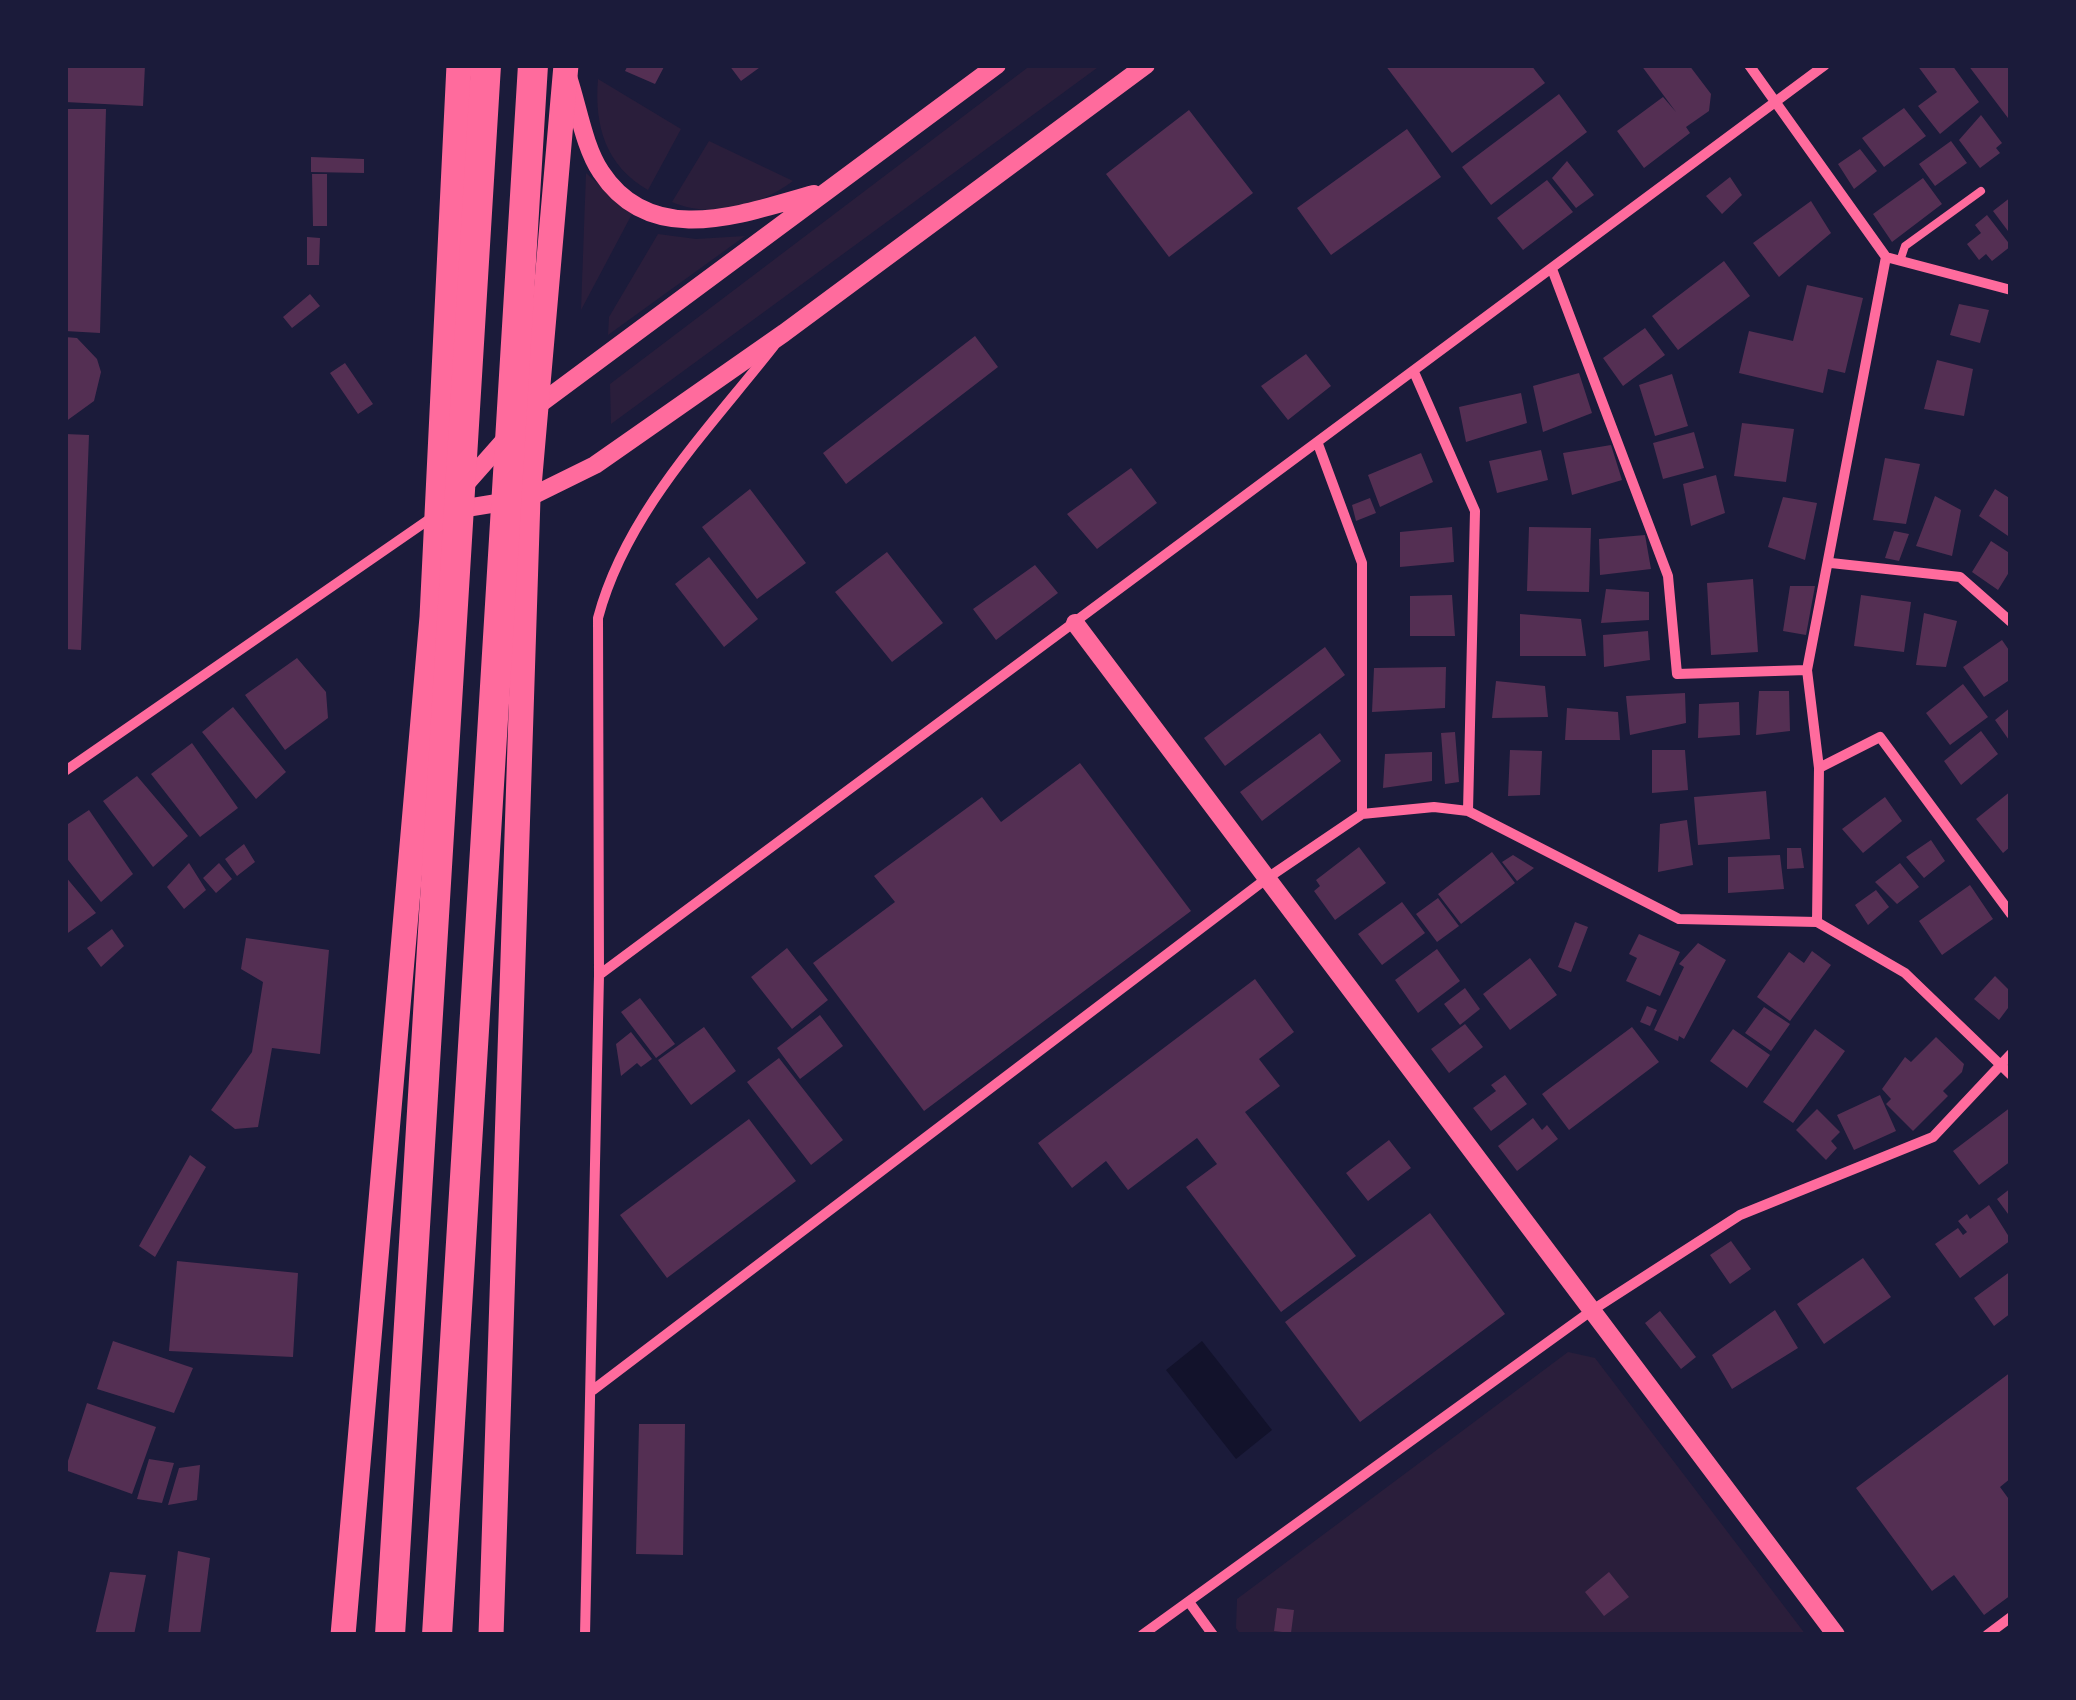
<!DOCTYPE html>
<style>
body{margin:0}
#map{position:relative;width:2076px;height:1700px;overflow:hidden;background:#1b1b3a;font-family:"Public Sans",sans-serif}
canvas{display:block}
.frame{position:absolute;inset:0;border:68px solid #1b1b3a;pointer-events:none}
</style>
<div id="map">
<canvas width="2076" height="1700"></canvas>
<div class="frame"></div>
</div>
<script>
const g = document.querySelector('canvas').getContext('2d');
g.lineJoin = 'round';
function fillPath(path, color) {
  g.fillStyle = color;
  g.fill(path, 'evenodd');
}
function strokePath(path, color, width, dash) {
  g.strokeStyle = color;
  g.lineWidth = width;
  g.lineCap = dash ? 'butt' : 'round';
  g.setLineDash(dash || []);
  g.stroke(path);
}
fillPath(new Path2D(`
 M1031,65H1101L611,424L610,384Z
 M598,79L681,129L648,190C606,166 594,126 598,79Z
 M709,141L793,181C758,207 712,219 672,202Z
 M586,173L632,214L581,310Z
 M658,234L696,239L745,236L608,335L609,317Z
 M1568,1352L1595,1358L1806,1635H1241L1236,1628L1237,1599Z`), '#2a1e3b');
fillPath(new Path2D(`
 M1202,1341L1272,1430L1236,1459L1166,1370Z`), '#12122b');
fillPath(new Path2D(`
 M65,65H145L143,106L65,102Z
 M628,65H665L655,84L625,71Z
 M729,65H763L741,81Z
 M1385,65H1531L1545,83L1452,153Z
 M1641,65H1689L1711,94L1709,111L1686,127L1690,133L1644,168L1617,131L1663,97L1676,112Z
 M1917,65H1952L1979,102L1940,134L1918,106L1937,92Z
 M1968,65H2011V122Z
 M1559,94L1587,132L1491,205L1462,167Z
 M1904,108L1926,136L1884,167L1862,138Z
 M65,109H106L100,333L65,331Z
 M1189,110L1253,193L1169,257L1106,174Z
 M1981,115L2002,143L1996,148L2000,153L1980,168L1959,140Z
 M1407,129L1441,177L1331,255L1297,208Z
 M1951,141L1967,163L1935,186L1919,164Z
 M1860,149L1877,171L1854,189L1838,164Z
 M311,157L364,159V173L311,172Z
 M1567,161L1594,195L1576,208L1552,178Z
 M312,174H327V226H313Z
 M1730,177L1742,195L1722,214L1706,196Z
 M1923,178L1942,204L1892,242L1873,214Z
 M1547,180L1573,212L1523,250L1497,218Z
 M2011,197V235L1993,211Z
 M1811,201L1831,233L1779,277L1753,243Z
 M1987,215L2011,246L1992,261L1986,254L1979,260L1967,244L1981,233L1975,225Z
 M307,237L320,238L319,265H307Z
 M1724,261L1750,296L1678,350L1652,316Z
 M1807,285L1863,298L1845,373L1828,369L1823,393L1739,373L1749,331L1793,341Z
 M310,294L320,306L292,328L283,317Z
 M1959,304L1989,310L1980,343L1950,335Z
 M1645,328L1665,355L1623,386L1603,358Z
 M975,336L998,367L846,484L823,453Z
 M65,337L77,338L97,359L101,372L94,401L65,422Z
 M1306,354L1331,386L1288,420L1261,386Z
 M1937,360L1973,369L1964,416L1924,409Z
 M345,363L373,404L358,414L330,373Z
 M1579,373L1592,413L1543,432L1533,386Z
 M1672,374L1688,426L1655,436L1639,385Z
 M1521,393L1527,423L1466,442L1459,407Z
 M1742,423L1794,429L1786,482L1734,476Z
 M1694,432L1704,468L1663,479L1653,443Z
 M65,434L89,435L81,650L65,649Z
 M1611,445L1622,480L1572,495L1563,453Z
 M1541,450L1548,480L1497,493L1489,461Z
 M1421,453L1433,482L1380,507L1368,475Z
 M1885,458L1920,464L1906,524L1873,520Z
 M1131,468L1157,503L1097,549L1067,514Z
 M1716,475L1725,513L1691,526L1683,484Z
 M750,489L806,563L757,599L702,527Z
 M1995,489L2011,499V538L1979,516Z
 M1935,496L1961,510L1952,556L1916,546Z
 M1783,497L1817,503L1805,560L1768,547Z
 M1370,498L1376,513L1356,521L1352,505Z
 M1452,527L1454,562L1400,567V532Z
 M1529,527L1591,528L1589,592L1527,591Z
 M1894,531L1909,534L1899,561L1885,558Z
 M1645,535L1651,569L1600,575L1599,539Z
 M1991,541L2011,554V569L1998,590L1972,572Z
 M887,552L943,623L892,662L835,592Z
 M709,557L758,619L724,647L675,584Z
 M1035,565L1058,593L996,640L973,609Z
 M1753,579L1758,652L1711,655L1707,583Z
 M1790,586H1815L1806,635L1783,631Z
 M1606,589L1649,592V620L1601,623Z
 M1452,595L1455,636H1410V596Z
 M1861,595L1911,602L1904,652L1854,646Z
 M1924,613L1957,621L1946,667L1916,665Z
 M1520,614L1581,619L1586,656H1520Z
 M1648,631L1650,660L1604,667L1603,635Z
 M2002,640L2011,653V679L1984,697L1963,667Z
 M1325,647L1345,675L1225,766L1204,738Z
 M297,658L326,692L328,718L285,750L245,695Z
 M1446,667L1445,708L1372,712L1374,668Z
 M1496,681L1545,686L1548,717L1492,718Z
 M1963,684L1988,717L1950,745L1926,713Z
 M1759,691H1789L1790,731L1756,735Z
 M1685,693L1686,723L1630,735L1626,696Z
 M1739,702L1740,735L1698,738L1699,704Z
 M233,707L286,772L256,799L202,732Z
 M2011,707V743L1995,720Z
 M1567,708L1618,712L1620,740H1565Z
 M1981,731L1998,754L1961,785L1944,761Z
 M1455,732L1459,782L1445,784L1441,733Z
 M1320,733L1341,761L1262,821L1240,792Z
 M192,743L238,808L200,837L151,774Z
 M1510,750L1542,751L1540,795L1508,796Z
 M1652,750H1685L1688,790L1652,793Z
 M1432,752V781L1383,788L1385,754Z
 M1080,763L1191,911L924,1111L813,963L895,902L874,876L982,797L1001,822Z
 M137,776L188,836L153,867L103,801Z
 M1766,791L1770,839L1698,845L1694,797Z
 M2011,791V846L2003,853L1976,819Z
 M1885,797L1902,821L1863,853L1842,829Z
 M89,810L133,874L101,902L65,856V826Z
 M1687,820L1693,865L1658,872L1660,824Z
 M1931,840L1945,861L1924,878L1906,857Z
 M244,844L255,862L237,876L225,859Z
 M1359,847L1386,883L1335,920L1314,891L1320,886L1316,880Z
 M1787,848H1801L1804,868L1787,869Z
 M1492,852L1515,883L1461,924L1438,894Z
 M1513,855L1534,868L1517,881L1502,862Z
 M1780,855L1784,889L1728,893V857Z
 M189,863L206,890L184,909L167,887Z
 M219,863L232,879L216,893L203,878Z
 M1900,863L1919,887L1897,904L1875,882Z
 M65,876L96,913L65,935Z
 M1970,885L1993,919L1942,955L1919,921Z
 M1876,890L1889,907L1868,925L1855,905Z
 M1438,898L1459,926L1437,942L1416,914Z
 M1402,902L1425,933L1382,965L1358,934Z
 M1575,922L1588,927L1571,972L1558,967Z
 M112,929L124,946L101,967L87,948Z
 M1639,934L1680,952L1660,996L1626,981L1637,958L1629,954Z
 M246,938L329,950L320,1054L272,1048L258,1127L235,1129L211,1110L252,1052L263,982L241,969Z
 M1698,943L1726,960L1684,1039L1679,1036L1678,1041L1654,1030L1684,967L1679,964Z
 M787,948L828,1000L792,1029L751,977Z
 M1437,949L1460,981L1418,1013L1395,980Z
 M1812,951L1831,965L1790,1021L1757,997L1789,952L1804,963Z
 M1530,958L1557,995L1510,1030L1483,994Z
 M1995,976L2011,992V1004L1999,1020L1974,999Z
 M1255,979L1294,1032L1259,1059L1280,1086L1245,1112L1356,1256L1281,1312L1186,1187L1217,1164L1197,1138L1128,1190L1106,1161L1072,1188L1038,1143Z
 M1465,988L1480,1009L1460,1025L1444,1004Z
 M640,998L675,1044L656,1058L621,1012Z
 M1647,1006L1657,1010L1650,1026L1640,1022Z
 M1764,1007L1790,1024L1771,1051L1745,1033Z
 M820,1015L843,1046L800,1079L777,1048Z
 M1465,1024L1483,1047L1449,1073L1431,1049Z
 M704,1027L736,1071L691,1105L658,1060Z
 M1632,1027L1659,1062L1569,1130L1542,1094Z
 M1733,1029L1770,1055L1747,1088L1710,1061Z
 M1815,1029L1845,1051L1793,1123L1763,1102Z
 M631,1032L652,1059L641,1067L637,1063L621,1076L616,1044Z
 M1936,1037L1964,1064L1962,1072L1943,1091L1948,1096L1913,1131L1886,1104L1891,1099L1882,1089L1905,1057L1911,1062Z
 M779,1058L843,1140L811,1165L747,1082Z
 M1505,1075L1527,1104L1491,1131L1473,1108L1496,1091L1491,1085Z
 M1880,1095L1896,1131L1854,1150L1837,1115Z
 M2011,1107V1161L1979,1185L1953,1151Z
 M1817,1109L1840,1132L1831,1141L1837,1148L1826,1160L1796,1130Z
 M1533,1118L1542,1130L1547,1125L1558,1139L1517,1171L1498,1146Z
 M749,1119L796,1181L667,1278L620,1215Z
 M1389,1140L1411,1168L1368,1201L1346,1173Z
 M190,1155L206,1167L155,1257L139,1246Z
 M2011,1188V1218L1997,1199Z
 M1989,1205L2011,1240L1960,1278L1935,1244L1958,1228L1963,1235L1967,1232L1958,1221L1967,1214L1970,1219Z
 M1430,1213L1505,1314L1360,1422L1285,1322Z
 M1731,1241L1751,1269L1730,1284L1710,1255Z
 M1863,1258L1891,1297L1824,1344L1797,1304Z
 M177,1261L298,1273L293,1357L169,1351Z
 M2011,1271V1313L1994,1326L1974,1298Z
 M1775,1310L1798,1348L1732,1389L1712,1355Z
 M1660,1311L1696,1357L1681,1369L1645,1323Z
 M113,1341L193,1368L174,1413L97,1389Z
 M2011,1372V1478L2000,1487L2011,1502V1595L1984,1615L1954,1575L1932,1591L1856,1488Z
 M87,1403L156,1427L132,1494L65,1470Z
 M639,1424H685L683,1555L636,1554Z
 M149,1459L174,1463L162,1503L137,1499Z
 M200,1465L197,1500L168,1505L179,1468Z
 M178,1551L210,1558L200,1635H168Z
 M110,1572L146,1575L134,1635H95Z
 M1609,1572L1629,1597L1604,1616L1585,1592Z
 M1277,1608L1294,1610L1291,1633L1274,1631Z`), '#542f53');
strokePath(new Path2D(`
 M1900,261L1905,246L1981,191`), '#ff6b9d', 8);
strokePath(new Path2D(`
 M1749,65L1886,257L2011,290
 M1552,269L1668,576L1677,674L1807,670
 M1414,372L1475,511L1468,811
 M1318,444L1362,563V814
 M1831,563L1960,577L2011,622
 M1819,768L1880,737L2011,914
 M65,771L434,516
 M1817,922L1819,768L1807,670L1886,257
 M599,975L1825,65
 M593,1390L1266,879L1362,814L1434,807L1468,811L1679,919L1817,922L1905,973L2011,1075
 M1189,1602L1213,1635
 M585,1635L599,975L598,618C626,513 708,430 774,346
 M1142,1635L1591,1311L1740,1215L1933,1137L2011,1054
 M1987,1635L2011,1617`), '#ff6b9d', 10);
strokePath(new Path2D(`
 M568,77C578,106 584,147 601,172C652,250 744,213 814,194
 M533,409L997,65
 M463,487L509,435
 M454,510L528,498L595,465L784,333L1146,65
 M1075,623L1836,1635`), '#ff6b9d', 18);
strokePath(new Path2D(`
 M343,1635L432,617L459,65
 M491,1635L528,498L566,65`), '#ff6b9d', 25);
strokePath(new Path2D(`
 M390,1635L486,65
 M437,1635L533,65`), '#ff6b9d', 30);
</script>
